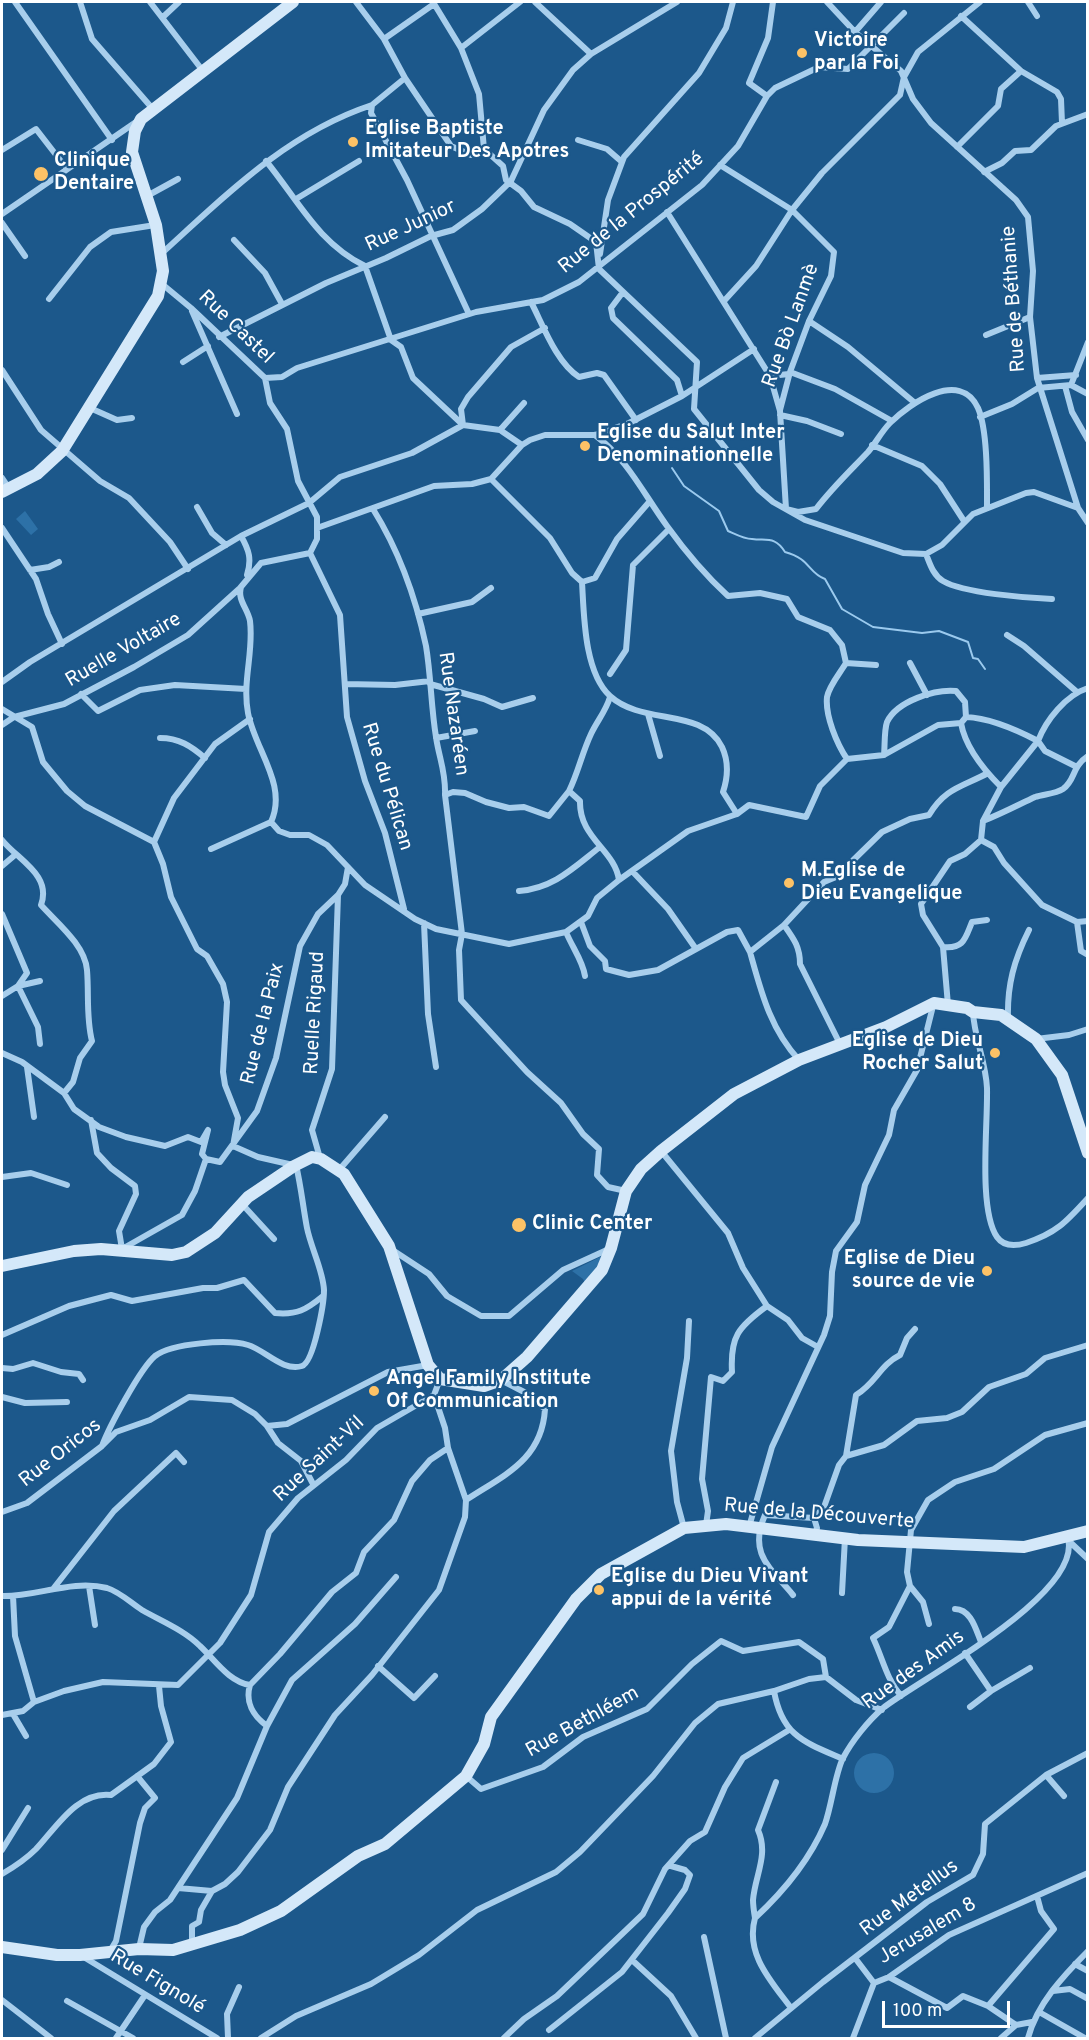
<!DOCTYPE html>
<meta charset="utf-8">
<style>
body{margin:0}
#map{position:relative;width:1089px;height:2040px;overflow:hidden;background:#1c588b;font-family:Overpass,sans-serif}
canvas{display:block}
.frame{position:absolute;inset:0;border:3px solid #fff;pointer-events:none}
.scale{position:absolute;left:882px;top:2001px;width:128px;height:27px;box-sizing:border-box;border:3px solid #fff;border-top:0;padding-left:8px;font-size:18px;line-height:21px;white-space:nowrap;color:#fff;-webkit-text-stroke:4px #1c588b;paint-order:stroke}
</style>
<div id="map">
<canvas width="1089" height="2040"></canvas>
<div class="frame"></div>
<div class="scale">100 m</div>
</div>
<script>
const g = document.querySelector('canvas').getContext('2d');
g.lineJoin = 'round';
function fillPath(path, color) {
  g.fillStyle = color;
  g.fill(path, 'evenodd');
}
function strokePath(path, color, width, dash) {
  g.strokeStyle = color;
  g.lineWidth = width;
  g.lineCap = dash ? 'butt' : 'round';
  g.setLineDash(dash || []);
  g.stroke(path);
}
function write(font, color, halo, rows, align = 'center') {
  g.font = font + ' Overpass,sans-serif';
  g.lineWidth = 4.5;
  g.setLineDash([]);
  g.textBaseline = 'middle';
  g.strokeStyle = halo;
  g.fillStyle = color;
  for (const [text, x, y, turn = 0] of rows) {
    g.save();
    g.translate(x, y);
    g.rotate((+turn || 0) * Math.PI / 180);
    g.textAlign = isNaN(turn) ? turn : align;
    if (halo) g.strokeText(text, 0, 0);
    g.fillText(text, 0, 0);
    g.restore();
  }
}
fillPath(new Path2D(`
 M25,511L38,529L31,535L16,519Z
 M604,1255L586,1285L583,1279L572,1271Z
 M854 1773a20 20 0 1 1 40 0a20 20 0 1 1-40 0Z`), '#2d71a7');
strokePath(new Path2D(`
 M672,468L684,486L719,511L728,531C735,534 744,539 752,539C767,541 775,536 785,552C811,559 808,573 825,579L842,609L873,627L922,633L939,631L968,642L973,658L978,659L985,669`), '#9bcaee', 2);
strokePath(new Path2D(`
 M15,2L112,140
 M80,2L92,39L152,108
 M150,2L203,71
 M356,2L384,39L405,78L372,105L371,113L407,180L469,314
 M433,2L461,48L479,94L484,149L503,166L506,180L521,191L534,207L570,224L596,242L599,269L697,362L694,409L759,490L773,502L805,520L903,553L926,554L942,545L973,514L1026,493L1034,492L1078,508
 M535,2L591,54
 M827,2L855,32L901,71L913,99L931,123L1016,200L1028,217L1033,271L1030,317L1037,378L1078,508L1088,523
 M1028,2L1037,16
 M961,16L1021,71L1057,92L1061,99L1062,123
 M163,17L179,2
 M855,32L881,2
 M384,39L434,4
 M461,48L520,2
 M405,78L451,146L471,155L484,149
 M767,96L749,83L768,38L773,2
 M578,140L607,149L622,162
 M957,147L998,106L1001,89L1021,71
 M2,150L36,129L67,169
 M266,161C298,200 318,243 365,266L391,340L401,347L413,378L463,425L500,430L522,445
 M720,165L792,210L834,252L831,276L809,321L790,372L780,410
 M984,172L1002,163L1015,151L1031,150L1056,126L1088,114
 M147,196L178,179
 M296,199L359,161
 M667,212L770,376L780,411L786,509L798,512L816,509C832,488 850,471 868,452C876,443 881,432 890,423C910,403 960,369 978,408C988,431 987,483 987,508
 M2,214L136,122
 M2,223L25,256
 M234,240L265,273L282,304
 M161,254C226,195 287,133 372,105
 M600,254L608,200L624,157L699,73L726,28L733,2
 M162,284L191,308L265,378L270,403L287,429L298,481L317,517V539L310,553L340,615L347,717L365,781L385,833L404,909
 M623,292L611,308L613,318L677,380L682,396
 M49,299L90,247L111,232L155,225
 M724,301L756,266L792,210L822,173L900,95L904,77L918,52L980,2
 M531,302C543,325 556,362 579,377L597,373L604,375L636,420
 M192,311L237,414
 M809,321L848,347L915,403
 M986,335L1030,317
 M219,337L326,283L386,258L431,236L453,230L482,209L511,181L544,110L573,70L591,54L677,2
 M183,362L208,346
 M2,370L41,430L100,481L129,498L170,542L188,569
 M790,372L835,389L892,421
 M770,376L789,374
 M265,378L282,377L297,368L476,312L543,300L579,282L702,185L738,146L767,96L775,88L819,67L848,69L904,13
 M1037,378L1076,375
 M1071,385L1088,394
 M1065,386L1072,412L1088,440
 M90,408L117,420L132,418
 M780,415L807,421L841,434
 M980,417L1012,404L1038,388L1071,385L1088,342
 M500,430L524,403
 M595,435C628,460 643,493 667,526C685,551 705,575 728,596L760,593L787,599L798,617L830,630L842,645L846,663C840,673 829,686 827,697C825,716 837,744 847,759
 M872,445L922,466L940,484L964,521
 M2,478L8,487
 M491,479L550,538L572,573L582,582C584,615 584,672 610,696C643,726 702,707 722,747C729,762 728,777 723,792L737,814
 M197,507L212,533L226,545
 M373,509C398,549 416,599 426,646C431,676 431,707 436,737C439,758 446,772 445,795L462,934L459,950L461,1000L527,1072L561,1103L583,1134L599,1149L597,1175L608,1187L626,1191
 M2,528L36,579L48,614L62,644
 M317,528L434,486L472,484L491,479L522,445L530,440L545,435H595L629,423L682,396L754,349
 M241,536C249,550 252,559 247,575
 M926,554C930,564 933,575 943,581C963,593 1027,598 1052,599
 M30,570L49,567L59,562
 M582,582L595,578L617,539L650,501
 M241,587C237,600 248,609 250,621C254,652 242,681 248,713C255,750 288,785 271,822
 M418,614L472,602L491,588
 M1007,635L1024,646L1077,692
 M846,663L876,665
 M910,663L927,695
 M610,674L626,650L633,565L669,529
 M2,682L30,662L241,536L309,503L340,477L412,453L463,425L461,409L468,397L511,347L545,328
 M345,684L395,685L430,681
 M430,684L484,699L502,707L533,698
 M81,694L98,711L140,690L175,685L246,689
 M610,697C606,711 597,721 591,734C582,753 578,773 569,791L580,801C579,838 615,850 619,880
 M2,709L32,727L43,762L67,791L85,806L154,842L163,864L171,897L197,949L207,956L223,984L227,1002L223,1072L225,1085L238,1118L233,1146L258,1157L293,1165
 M648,714L660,756
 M961,723C965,746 984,770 1001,787
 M2,725L14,717L64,704L134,667L188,635L240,588L261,563L310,553
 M160,738C179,738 191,746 205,758
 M436,738L475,731
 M884,755C885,745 884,731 887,722C897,701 935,689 956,691L965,702L966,717
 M445,795L453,792L465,793L486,802L509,808L524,807L549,816L569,791
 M983,821C1001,814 1018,805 1035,797C1044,794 1055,794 1063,789C1076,780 1071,767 1088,756
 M2,840C18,860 52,875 41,905C57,923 85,945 87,970C89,994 86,1018 92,1041L80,1058L73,1082L64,1093
 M981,840L983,821L1001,787L1038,741L1045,751L1075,766
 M154,842L174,798L215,744L250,719
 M211,849L271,822L279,831L290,835H309L327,845L365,885L415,919L436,929L509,944L566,932L588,916L597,898L619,880L688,831L737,814L749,805L806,817L820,786L847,759L884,755L938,725L961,723L966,717C990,718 1017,730 1038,741C1046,720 1066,695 1088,688
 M2,866L15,855
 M632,871L668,909L696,949
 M519,891C554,888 573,868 600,847
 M2,914L27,973L18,986L38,1027L40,1044
 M581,922L590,946L605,961L606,969L629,975L658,970L727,932L738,930L750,952
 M1077,922L1081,951L1088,955
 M424,923L428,1014L436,1067
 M784,925C794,939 800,947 800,964L840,1044
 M566,932C572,947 583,961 585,976
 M943,947C964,949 965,939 972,922L987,920
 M2,996L18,986L40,981
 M948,1005L943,947L923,915L921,904L950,861L965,854L981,840L994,847L1004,863L1042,905L1077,922L1088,921
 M973,1012C974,1037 986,1062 987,1088C988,1125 978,1209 997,1237C1004,1247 1016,1246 1026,1243C1057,1233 1067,1221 1088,1198
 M1008,1019C1007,985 1014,960 1029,930
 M1036,1039L1069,1035L1088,1029
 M2,1053L22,1062L64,1093L74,1109L99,1127L126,1137L165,1146L188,1137L201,1142L208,1130L202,1154L206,1159
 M799,1060C770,1029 761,991 750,952L784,925L824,882L836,877L882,832L910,819L929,815C945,788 962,787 988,773
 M27,1067L34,1117
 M91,1120L97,1153L111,1168L135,1186L136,1194L119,1231L122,1249L182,1215L195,1191L206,1159L220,1162L257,1111L276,1058L300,946L318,914L338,895
 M661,1151L728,1233L743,1268L767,1306C738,1327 730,1337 732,1372L723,1381L711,1377L702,1479L708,1511L706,1525
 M320,1158L312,1130L332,1069L338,895L345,884L348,867
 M339,1170L385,1117
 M2,1177L31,1173L67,1185
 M242,1204L274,1239
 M394,1251L429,1274L447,1296L481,1316H509L563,1270L609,1249
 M767,1306L788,1320L802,1338L818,1347
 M2,1335L69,1306L111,1295L132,1301L203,1288H217L244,1280L275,1313C297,1315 306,1310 323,1296
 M2,1368L13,1369L33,1363L61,1372L79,1374L83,1380
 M2,1397L25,1403L67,1402
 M267,1426L287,1424L388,1372L428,1365
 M102,1446C109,1427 140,1369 155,1356C172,1343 228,1339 248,1345C265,1350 283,1372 302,1366C314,1362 324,1303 324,1290C323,1270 311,1248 307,1228C303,1207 301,1186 296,1165
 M846,1456L856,1395C876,1383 880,1365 900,1355L907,1338L915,1329
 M466,1500C504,1475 542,1460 545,1409L526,1393L501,1380
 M2,1512L27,1503L102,1446L116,1432L150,1420L189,1397L232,1400L255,1414L267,1426L278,1443L301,1461L313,1484
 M814,1518L824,1507L839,1465L846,1456L884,1445L917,1421L947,1418L962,1412L989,1387L1026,1374L1045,1358L1088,1345
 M749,1527L772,1447L824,1335L830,1316L832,1272L836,1251L857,1222L865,1185L889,1135L894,1110L917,1070L933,1006
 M684,1528L677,1502L671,1451L687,1358L689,1321
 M1071,1543L1088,1559
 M89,1586L95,1625
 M53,1589L114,1511L176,1453L184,1462
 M842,1593L845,1538
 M793,1595C770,1567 748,1554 765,1515L814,1518L817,1528L815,1534
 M2,1596C36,1597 72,1579 107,1588C120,1592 131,1603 142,1610C161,1621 184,1630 200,1646C215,1660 229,1682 250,1685C245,1702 253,1716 267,1726
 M13,1596L15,1636L34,1702
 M955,1609C971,1609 976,1630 981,1642
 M929,1624L923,1602L910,1586L907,1572L911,1530L928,1500L955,1482L994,1469L1045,1435L1088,1423
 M965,1653L991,1691L1030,1668
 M378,1666L414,1698L435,1676
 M250,1685L280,1654L332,1592L356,1573L364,1552L394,1520L412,1481L430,1460L448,1448
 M774,1691C782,1736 804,1742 843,1759
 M901,1696C886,1678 883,1659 873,1638L889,1627L910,1586
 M970,1707L991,1691
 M13,1714L26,1736
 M2,1715L23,1711L34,1702L64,1691L103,1682L178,1685L220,1643L251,1595L269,1532L298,1498L346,1460L377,1428L434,1395
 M1046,1775L1064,1796
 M466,1776L481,1789L543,1767L583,1737L647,1709L692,1664L721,1641L743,1651L799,1642L823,1659L826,1677L856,1700L882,1710
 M2,1850L28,1808
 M2,1874C14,1867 26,1859 36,1849C56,1828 77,1791 111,1795L154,1764L171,1742L161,1706L159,1686
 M178,1888L212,1891
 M755,1918C754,1912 753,1906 753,1900C755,1875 769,1855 758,1830L776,1782
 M704,1937L726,2038
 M195,1943L192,1941V1926L199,1922L201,1910L212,1891L225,1884L238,1872L270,1830L288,1787L335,1715L372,1675L439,1590L465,1517L466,1500L448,1448L445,1428L434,1395L440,1379
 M139,1948L144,1927L155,1912L170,1900L237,1798L267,1726L292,1680L355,1624L396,1577
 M110,1951L116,1941L140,1823L145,1808L155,1798L137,1776
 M82,1956L217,2038
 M855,1958L874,1983
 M632,1960L671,1996L696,2038
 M1075,1964L1088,1971
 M889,1977L947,2008L963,1996L988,2006L1016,2025L1032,2022
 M1053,1991L1070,1989L1088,1999
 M2,2000L51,2038
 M67,2001L133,2038
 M988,2006L1054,1929L1041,1911L1037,1896
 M791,2008C771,1981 745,1954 755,1918C783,1892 810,1859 825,1824C832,1804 835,1774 843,1758C852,1741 868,1721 883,1708C921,1678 1089,1592 1067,1535
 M1039,2012L1085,2038
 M549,2030L622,1972L668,1913L685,1889L690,1875L685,1870L671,1866
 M116,2038L145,1995
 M228,2038L227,2014L239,1987
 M261,2038L296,2016L371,1984L419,1955L477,1910L556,1872L580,1852L653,1776L695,1723L718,1704L774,1691L809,1679L826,1677
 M504,2038L524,2019L557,1996L643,1914L665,1869L690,1841L705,1832L725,1787L743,1758L789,1730
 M755,2038L823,1982L927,1902L973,1875L983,1854L985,1824L1046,1775L1088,1753
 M853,2038L874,1983L889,1977L949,1935L1088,1873
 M1001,2038L1016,2025
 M1028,2038C1037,2004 1063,1976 1088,1951`), '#a8ceec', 6);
strokePath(new Path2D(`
 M2,492L37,474L62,451L158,296L163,271L156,225L132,152L135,131L141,119L293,2
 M2,1266L74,1251L101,1249L172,1255L186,1252L215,1233L248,1197L294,1166L312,1157L321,1159L344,1174L389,1246L428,1365L440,1379L484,1386L501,1380L527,1357L602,1270L611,1248L626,1191L641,1169L661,1151L734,1094L799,1060L886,1027L934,1003L967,1008L973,1012L1001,1015L1036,1039L1062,1075L1088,1153
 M2,1947L57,1955H80L139,1949L173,1950L240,1930L281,1911L358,1856L385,1844L466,1776L484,1744L491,1717L576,1599L601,1574L684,1528L726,1524L858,1540L1024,1547L1088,1531`), '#d4e8f9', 12);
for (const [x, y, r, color] of [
 [802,53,6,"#fdc266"],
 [353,142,6,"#fdc266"],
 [41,174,8,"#fdc266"],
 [585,446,6,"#fdc266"],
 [789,883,6,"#fdc266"],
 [995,1053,6,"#fdc266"],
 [519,1225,8,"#fdc266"],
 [987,1271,6,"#fdc266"],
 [374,1391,6,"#fdc266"],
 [599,1590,6,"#fdc266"]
]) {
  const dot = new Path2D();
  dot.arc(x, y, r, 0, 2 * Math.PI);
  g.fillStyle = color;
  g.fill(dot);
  strokePath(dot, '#1c588b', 2);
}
write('bold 20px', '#fff', '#1c588b', [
 ["Victoire",814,42],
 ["par la Foi",814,65],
 ["Eglise Baptiste",365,130],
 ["Imitateur Des Apotres",365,153],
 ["Clinique",54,162],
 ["Dentaire",54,185],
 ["Eglise du Salut Inter",597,434],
 ["Denominationnelle",597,457],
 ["M.Eglise de",801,872],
 ["Dieu Evangelique",801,895],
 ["Eglise de Dieu",983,1042,"right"],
 ["Rocher Salut",983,1065,"right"],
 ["Clinic Center",532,1225],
 ["Eglise de Dieu",975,1260,"right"],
 ["source de vie",975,1283,"right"],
 ["Angel Family Institute",386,1380],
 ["Of Communication",386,1403],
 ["Eglise du Dieu Vivant",611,1578],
 ["appui de la vérité",611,1601]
], 'left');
write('20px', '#fff', '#1c588b', [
 ["Rue de la Prospérité",632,214,-39],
 ["Rue Junior",411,227,-25],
 ["Rue de Béthanie",1015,299,-94],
 ["Rue Bò Lanmè",792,326,-70],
 ["Rue Castel",235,328,44],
 ["Ruelle Voltaire",124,651,-30],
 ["Rue Nazaréen",452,714,82],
 ["Rue du Pélican",386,787,73],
 ["Ruelle Rigaud",316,1013,-87],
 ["Rue de la Paix",264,1024,-76],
 ["Rue Oricos",61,1454,-38],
 ["Rue Saint-Vil",320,1460,-43],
 ["Rue de la Découverte",819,1515,5],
 ["Rue des Amis",914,1671,-36],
 ["Rue Bethléem",583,1723,-29],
 ["Rue Metellus",910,1899,-36],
 ["Jerusalem 8",928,1932,-31],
 ["Rue Fignolé",157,1983,31]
]);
</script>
